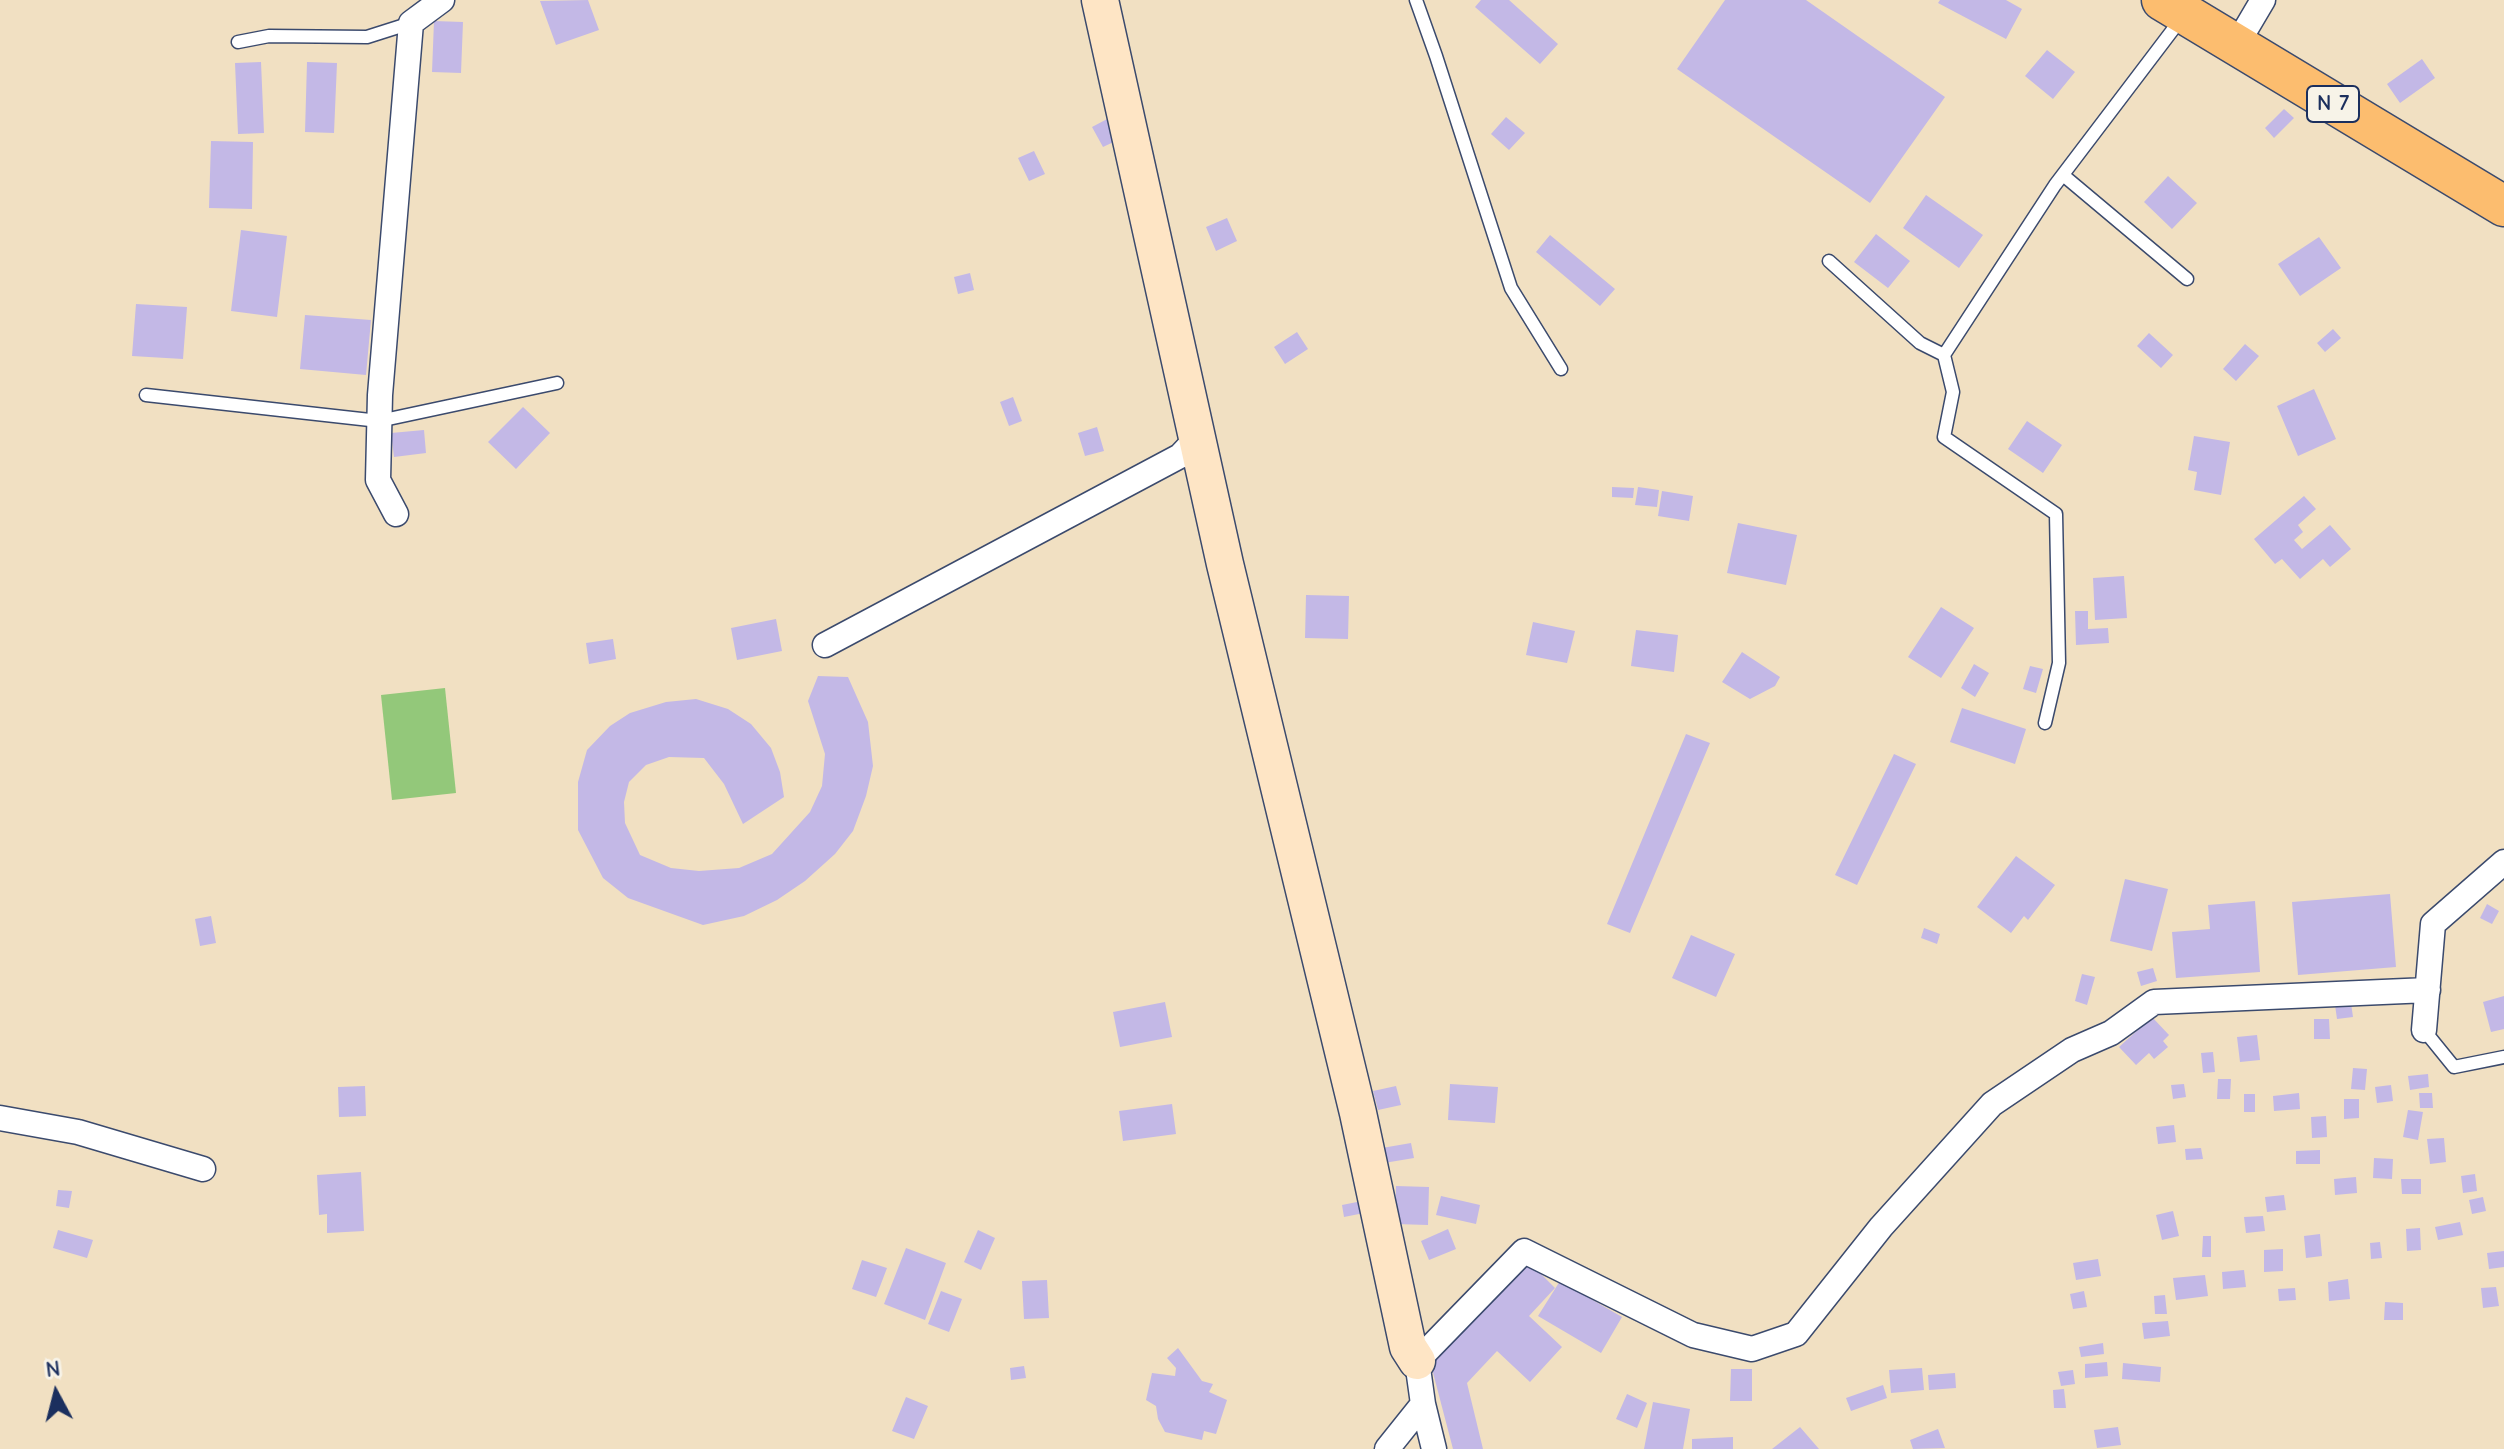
<!DOCTYPE html>
<style>
body{margin:0}
#map{position:relative;width:2504px;height:1449px;overflow:hidden;background:#f1e0c2;font-family:"Comic Neue",sans-serif}
canvas{display:block}
.north{position:absolute;left:16px;top:1353px;width:80px;height:80px;-webkit-text-stroke:6px #f7f3e8;paint-order:stroke;rotate:353deg;font-size:22px;font-weight:700;line-height:32px;text-align:center;color:#1b2f5e}
.north::after{content:'';display:block;margin:auto;width:28px;height:36px;background:#1b2f5e;clip-path:polygon(50% 0,100% 100%,50% 72%,0 100%)}
</style>
<div id="map">
<canvas width="2504" height="1449"></canvas>
<div class="north">N</div>
</div>
<script>
const g = document.querySelector('canvas').getContext('2d');
g.lineJoin = 'round';
function fillPath(path, color) {
  g.fillStyle = color;
  g.fill(path, 'evenodd');
}
function strokePath(path, color, width, dash) {
  g.strokeStyle = color;
  g.lineWidth = width;
  g.lineCap = dash ? 'butt' : 'round';
  g.setLineDash(dash || []);
  g.stroke(path);
}
function write(font, color, halo, rows, align = 'center') {
  g.font = font + ' "Comic Neue",sans-serif';
  g.lineWidth = 8;
  g.setLineDash([]);
  g.textBaseline = 'middle';
  g.strokeStyle = halo;
  g.fillStyle = color;
  for (const [text, x, y, turn = 0] of rows) {
    g.save();
    g.translate(x, y);
    g.rotate((+turn || 0) * Math.PI / 180);
    g.textAlign = isNaN(turn) ? turn : align;
    if (halo) g.strokeText(text, 0, 0);
    g.fillText(text, 0, 0);
    g.restore();
  }
}
fillPath(new Path2D(`
 M445,688L456,793L392,800L381,695Z`), '#93c87a');
fillPath(new Path2D(`
 M588,0L599,30L556,45L540,1Z
 M1481,0H1509L1558,44L1540,64L1475,7Z
 M1725,0H1806L1945,97L1870,203L1677,69Z
 M1940,0H2006L2022,9L2006,39L1938,3Z
 M434,21L463,22L461,73L432,72Z
 M2047,50L2075,72L2053,99L2025,76Z
 M2422,59L2435,78L2400,103L2387,84Z
 M261,62L264,133L238,134L235,63Z
 M307,62L337,63L334,133L305,132Z
 M2284,109L2294,118L2274,138L2265,128Z
 M1111,117L1122,138L1103,147L1092,127Z
 M1506,117L1525,133L1509,150L1491,134Z
 M211,141L253,142L252,209L209,208Z
 M1034,151L1045,174L1029,181L1018,158Z
 M2168,176L2197,203L2172,229L2144,202Z
 M1926,195L1983,235L1959,268L1903,228Z
 M1227,218L1237,241L1216,251L1206,227Z
 M241,230L287,236L277,317L231,311Z
 M1876,234L1910,261L1888,288L1854,262Z
 M1550,235L1615,289L1600,306L1536,252Z
 M2319,237L2341,268L2300,296L2278,264Z
 M970,273L974,290L958,294L954,277Z
 M136,304L187,307L183,359L132,356Z
 M305,315L371,320L366,375L300,369Z
 M2333,329L2341,338L2325,352L2317,343Z
 M1297,332L1308,349L1285,364L1274,347Z
 M2149,333L2173,355L2161,368L2137,346Z
 M2245,344L2259,356L2236,381L2223,369Z
 M2314,389L2336,439L2298,456L2277,406Z
 M1013,397L1022,421L1009,426L1000,402Z
 M523,407L550,433L516,469L488,442Z
 M2027,421L2062,445L2043,473L2008,449Z
 M1097,427L1104,451L1085,456L1078,433Z
 M424,430L426,453L394,457L391,433Z
 M2194,436L2230,442L2221,495L2194,490L2197,472L2188,470Z
 M1612,487L1634,488L1633,498L1612,497Z
 M1638,487L1659,490L1657,507L1635,505Z
 M1662,491L1693,496L1689,521L1658,516Z
 M2304,496L2316,509L2298,525L2303,532L2294,540L2302,549L2330,525L2351,549L2330,567L2323,559L2300,579L2282,559L2275,564L2254,539Z
 M1738,523L1797,535L1786,585L1727,573Z
 M2124,576L2127,618L2095,620L2093,578Z
 M1306,595L1349,596L1348,639L1305,638Z
 M1941,607L1974,628L1941,678L1908,657Z
 M2075,611H2088V629L2108,628L2109,643L2076,645Z
 M776,619L782,651L737,660L731,628Z
 M1533,622L1575,631L1567,663L1526,655Z
 M1636,630L1678,635L1674,672L1631,666Z
 M613,639L616,659L589,664L586,643Z
 M1742,652L1780,677L1775,686L1750,699L1722,682Z
 M1974,664L1989,673L1975,697L1961,688Z
 M2030,666L2043,669L2036,693L2023,689Z
 M818,676L848,677L868,722L873,766L866,796L853,831L835,854L805,881L777,900L744,916L703,925L628,898L603,878L578,830V782L587,750L610,726L630,713L666,702L696,699L728,709L751,724L771,748L780,772L784,797L743,824L724,784L704,758L669,757L646,765L629,782L624,802L625,823L640,855L671,868L699,871L739,868L772,854L810,812L822,786L825,754L808,701Z
 M1962,708L2026,729L2015,764L1950,742Z
 M1686,734L1710,743L1630,933L1607,924Z
 M1894,754L1916,764L1857,885L1835,875Z
 M2016,856L2055,885L2028,920L2024,916L2011,933L1977,907Z
 M2125,879L2168,889L2152,951L2110,941Z
 M2390,894L2396,967L2298,975L2292,902Z
 M2255,901L2260,972L2176,978L2172,932L2210,929L2208,905Z
 M2487,904L2499,911L2492,924L2480,918Z
 M211,916L216,943L200,946L195,919Z
 M1924,928L1940,934L1937,944L1921,938Z
 M1691,935L1735,954L1716,997L1672,978Z
 M2153,968L2157,981L2141,986L2137,972Z
 M2082,974L2095,977L2087,1005L2075,1001Z
 M2504,996V1029L2491,1032L2483,1002Z
 M1165,1002L1172,1037L1120,1047L1113,1012Z
 M2351,1003L2353,1017L2337,1019L2335,1005Z
 M2152,1017L2169,1035L2163,1041L2168,1047L2154,1059L2149,1053L2136,1065L2119,1047Z
 M2314,1019H2329L2330,1039H2314Z
 M2257,1035L2260,1060L2240,1062L2237,1037Z
 M2213,1052L2215,1072L2203,1073L2201,1053Z
 M2353,1068L2367,1069L2365,1090L2351,1089Z
 M2428,1074L2429,1087L2410,1090L2408,1076Z
 M2218,1079H2231L2230,1099H2217Z
 M1450,1084L1498,1087L1495,1123L1448,1120Z
 M2184,1084L2186,1097L2173,1099L2171,1085Z
 M2391,1085L2393,1101L2377,1103L2375,1087Z
 M365,1086L366,1116L339,1117L338,1087Z
 M1396,1086L1401,1105L1378,1110L1373,1091Z
 M2299,1093L2300,1109L2274,1111L2273,1096Z
 M2419,1093H2432L2433,1108H2420Z
 M2244,1094H2255V1112H2244Z
 M2344,1099H2359V1118L2344,1119Z
 M1172,1104L1176,1134L1123,1141L1119,1111Z
 M2408,1110L2423,1112L2418,1140L2403,1137Z
 M2326,1116L2327,1137L2312,1138L2311,1117Z
 M2174,1125L2176,1142L2158,1144L2156,1127Z
 M2444,1138L2446,1162L2430,1164L2427,1139Z
 M1411,1143L1414,1158L1384,1163L1382,1148Z
 M2201,1148L2203,1159L2186,1160L2185,1149Z
 M2320,1150V1164H2296V1151Z
 M2374,1158L2393,1159L2392,1179L2373,1178Z
 M361,1172L364,1231L327,1233V1214L319,1215L317,1175Z
 M2475,1174L2477,1191L2463,1193L2461,1176Z
 M2356,1177L2357,1193L2335,1195L2334,1179Z
 M2401,1179H2421V1194H2402Z
 M1396,1186L1429,1187L1428,1225L1395,1224Z
 M58,1190L72,1191L69,1208L56,1206Z
 M2284,1195L2286,1210L2267,1212L2265,1197Z
 M1441,1196L1480,1205L1476,1224L1436,1215Z
 M2483,1197L2486,1211L2472,1214L2469,1200Z
 M1362,1201L1364,1213L1344,1217L1342,1205Z
 M2173,1211L2179,1236L2162,1240L2156,1215Z
 M2263,1216L2265,1231L2246,1233L2244,1217Z
 M2460,1222L2463,1235L2438,1240L2435,1227Z
 M2420,1228L2421,1250L2407,1251L2406,1229Z
 M1448,1229L1456,1249L1429,1260L1421,1241Z
 M58,1230L93,1240L87,1258L53,1248Z
 M978,1230L995,1238L981,1270L964,1262Z
 M2320,1234L2322,1256L2306,1258L2304,1236Z
 M2203,1236H2211V1257H2202Z
 M2380,1242L2382,1258L2371,1259L2370,1243Z
 M906,1248L946,1263L925,1320L884,1304Z
 M2283,1249V1271L2264,1272V1250Z
 M2504,1251V1267L2489,1269L2487,1253Z
 M2098,1259L2101,1276L2076,1280L2073,1263Z
 M862,1260L887,1268L876,1297L852,1289Z
 M1529,1262L1555,1288L1529,1316L1562,1347L1530,1382L1497,1351L1467,1383L1483,1449H1453L1431,1365Z
 M2244,1270L2246,1287L2223,1289L2222,1272Z
 M2205,1275L2208,1296L2176,1300L2173,1278Z
 M2348,1279L2350,1299L2329,1301L2328,1282Z
 M1047,1280L1049,1318L1024,1319L1022,1281Z
 M1560,1281L1622,1317L1601,1353L1538,1316Z
 M2496,1287L2499,1306L2483,1308L2481,1288Z
 M2295,1288L2296,1300L2279,1301L2278,1289Z
 M941,1291L962,1299L949,1332L928,1324Z
 M2084,1291L2087,1307L2073,1309L2070,1294Z
 M2165,1295L2167,1314H2155L2154,1296Z
 M2385,1302L2403,1303V1320H2384Z
 M2168,1321L2170,1336L2144,1339L2142,1323Z
 M2103,1343L2104,1354L2081,1357L2079,1347Z
 M1178,1348L1202,1381L1213,1384L1209,1392L1227,1400L1216,1434L1204,1431L1202,1440L1165,1432L1158,1419L1156,1406L1146,1400L1152,1373L1175,1376L1176,1368L1167,1358Z
 M2107,1362L2108,1376L2085,1378V1364Z
 M2123,1363L2161,1367L2160,1382L2122,1379Z
 M1024,1366L1026,1378L1011,1380L1010,1368Z
 M1922,1368L1924,1390L1891,1393L1889,1370Z
 M1731,1369H1752V1401H1730Z
 M2073,1370L2075,1384L2061,1386L2058,1372Z
 M1955,1373L1956,1388L1929,1390L1928,1375Z
 M1883,1385L1887,1398L1851,1411L1846,1398Z
 M2064,1389L2066,1408H2054L2053,1390Z
 M1627,1394L1647,1403L1637,1428L1616,1419Z
 M906,1397L928,1406L914,1439L892,1431Z
 M1653,1402L1690,1409L1683,1449H1644Z
 M1800,1427L1819,1449H1772Z
 M2118,1427L2121,1445L2097,1448L2094,1430Z
 M1938,1429L1945,1448L1913,1449L1910,1440Z
 M1733,1437V1449H1692V1439Z`), '#c3b8e6');
const lane = new Path2D(`
 M1416,0L1436,56L1511,288L1561,369
 M238,42L269,36L367,37L411,23
 M2063,175L2187,279
 M1829,261L1920,343L1944,355
 M146,395L379,421L557,383
 M2045,723L2059,663L2056,514L1944,437L1953,392L1944,355L2055,185L2181,19
 M2424,1030L2454,1067L2504,1057`);
const street = new Path2D(`
 M2237,44L2263,0
 M396,514L378,480L380,395L411,23L442,0
 M825,645L1180,456L1197,438
 M2424,1030L2433,924L2504,862
 M0,1118L78,1132L203,1169
 M1387,1449L1423,1404
 M1434,1449L1423,1404L1417,1361L1524,1251L1693,1335L1752,1349L1796,1334L1881,1227L1992,1104L2072,1050L2111,1033L2154,1002L2428,990`);
const secondary = new Path2D(`
 M1100,0L1225,564L1358,1113L1408,1347L1417,1361`);
const primary = new Path2D(`
 M2162,0L2504,206`);
strokePath(lane, '#3b4a6d', 15);
strokePath(street, '#3b4a6d', 27);
strokePath(secondary, '#3b4a6d', 39);
strokePath(primary, '#3b4a6d', 43);
strokePath(lane, '#fff', 12);
strokePath(street, '#fff', 24);
strokePath(secondary, '#fee5c5', 36);
strokePath(primary, '#fcbd6f', 40);
for (const [x, y, w] of [
 [2333,104,52]
]) {
  const box = new Path2D();
  box.roundRect(x - w / 2, y - 18, w, 36, 6);
  g.fillStyle = '#f7f3e8';
  g.fill(box);
  strokePath(box, '#1b2f5e', 2);
}
write('bold 22px', '#1b2f5e', null, [
 ["N 7",2333,104]
]);
</script>
